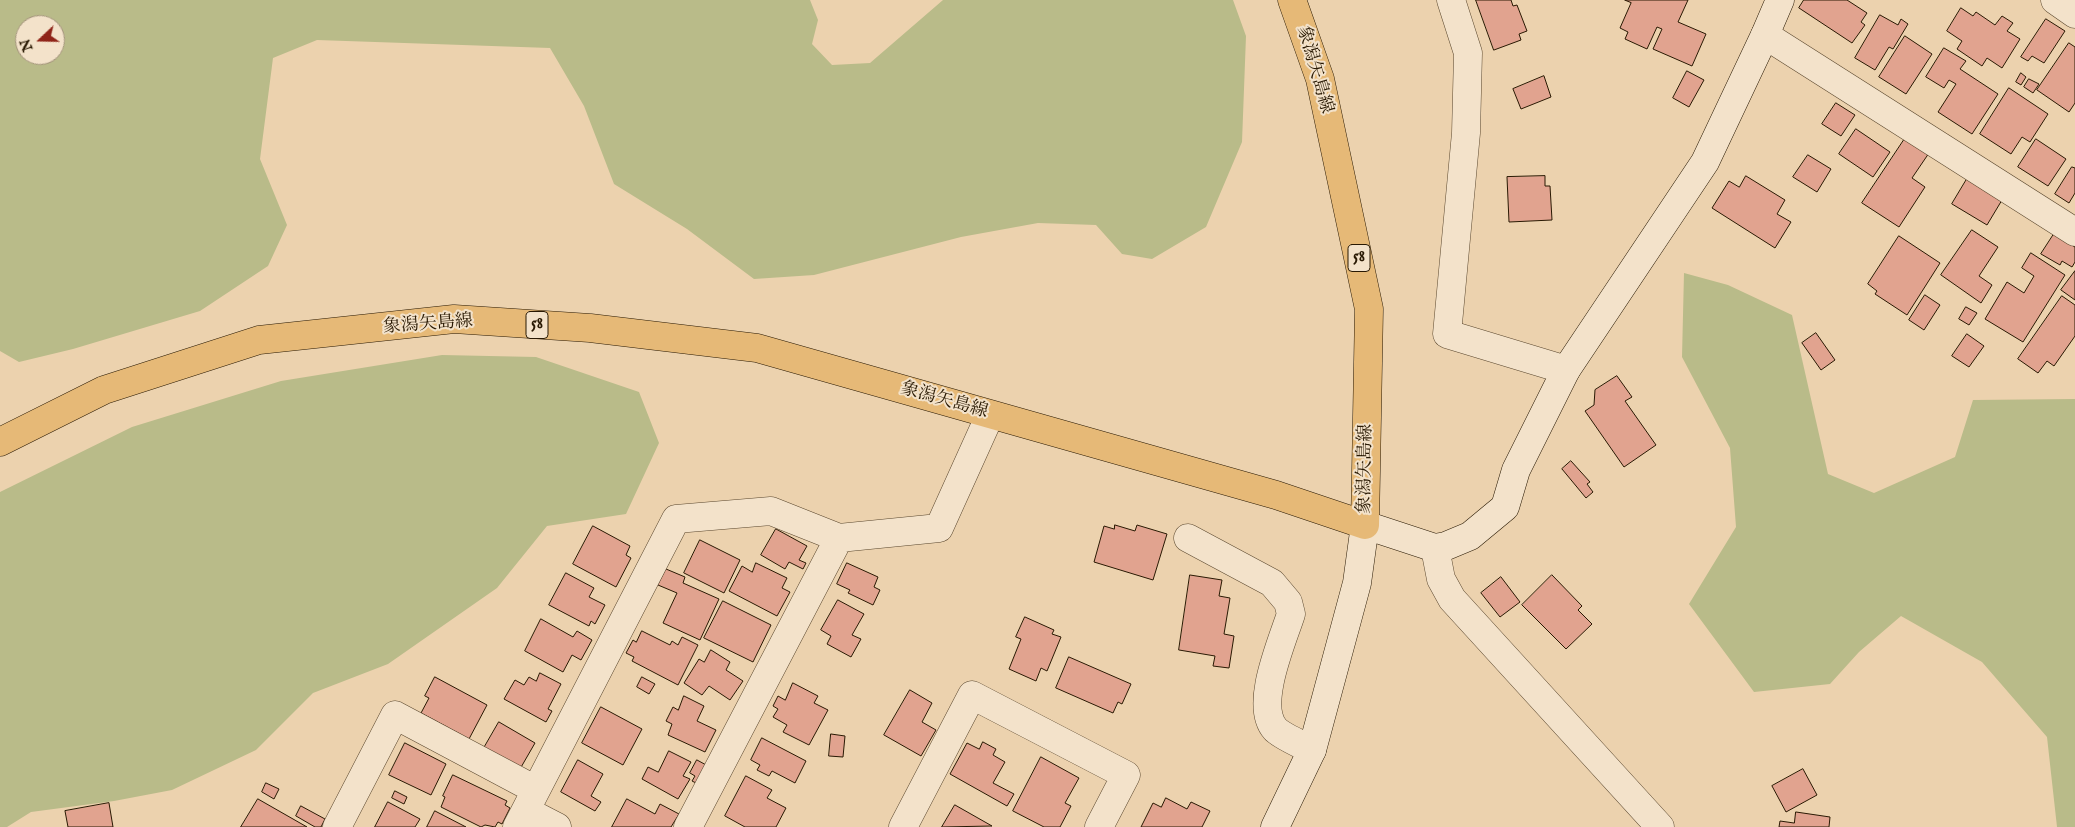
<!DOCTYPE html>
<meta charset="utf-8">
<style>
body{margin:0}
#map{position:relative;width:2075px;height:827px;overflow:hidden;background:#ecd2ae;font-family:"IM FELL English",serif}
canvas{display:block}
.north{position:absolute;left:15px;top:15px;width:50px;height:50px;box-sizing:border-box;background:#f3e2ca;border:1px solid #a2927a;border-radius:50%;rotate:249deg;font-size:14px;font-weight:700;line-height:20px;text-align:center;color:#291903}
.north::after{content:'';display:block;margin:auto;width:18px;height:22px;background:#8f2418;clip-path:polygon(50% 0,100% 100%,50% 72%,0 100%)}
</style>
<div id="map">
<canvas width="2075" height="827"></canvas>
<div class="north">N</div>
</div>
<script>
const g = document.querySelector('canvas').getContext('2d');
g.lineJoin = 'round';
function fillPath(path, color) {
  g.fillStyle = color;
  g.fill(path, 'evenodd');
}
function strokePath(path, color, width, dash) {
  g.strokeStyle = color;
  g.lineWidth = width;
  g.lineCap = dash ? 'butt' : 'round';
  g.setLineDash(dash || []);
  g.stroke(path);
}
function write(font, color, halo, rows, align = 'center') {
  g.font = font + ' "IM FELL English","Noto Serif JP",serif';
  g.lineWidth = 4;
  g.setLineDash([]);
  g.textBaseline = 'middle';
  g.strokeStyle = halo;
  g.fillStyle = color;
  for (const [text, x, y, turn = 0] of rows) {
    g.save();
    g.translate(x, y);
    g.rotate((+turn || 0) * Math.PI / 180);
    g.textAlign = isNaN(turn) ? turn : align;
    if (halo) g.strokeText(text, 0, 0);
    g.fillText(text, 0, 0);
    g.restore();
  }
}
fillPath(new Path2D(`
 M0,0H810L818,20L812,44L832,65L870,63L943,0H1233L1246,36L1242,142L1206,227L1152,259L1122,254L1096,225L1038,223L961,237L814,275L754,279L687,229L614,184L584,106L550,48L317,40L273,58L260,159L287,225L268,266L200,311L73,349L19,362L0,351ZM25,25H55V55H25Z
 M1684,273L1728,285L1792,315L1828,474L1874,493L1955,457L1973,400L2075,399V827H2057L2047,737L1982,662L1901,616L1859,652L1830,684L1754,692L1689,604L1736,527L1730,448L1682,357Z
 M442,355L536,357L639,392L659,443L626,514L547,526L497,588L388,664L313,693L256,750L172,790L114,801L31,812L7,827H0V492L132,427L281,381Z`), '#b9bb89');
const building = new Path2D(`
 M1476,0H1511L1513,6L1517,5L1527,31L1519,34L1521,40L1494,50Z
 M1625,0H1688L1678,22L1706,34L1692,66L1653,49L1662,29L1657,27L1647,49L1625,39L1628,32L1620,28L1631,3Z
 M1804,0H1847L1867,13L1861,22L1865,25L1852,43L1799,8Z
 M1961,8L1973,16L1976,12L1995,25L2002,16L2013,23L2007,31L2020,39L2002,68L1987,58L1982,66L1957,49L1962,41L1947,31Z
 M1880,15L1898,25L1901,19L1908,24L1893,49L1889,47L1875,70L1855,58Z
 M2046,19L2065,31L2044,63L2032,56L2028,61L2021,57Z
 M1905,36L1932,54L1906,94L1879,77Z
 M2069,43L2075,47V103L2069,112L2037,90Z
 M1944,48L1966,61L1960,69L1998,94L1972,134L1938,112L1956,84L1949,80L1944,88L1926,77Z
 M1687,71L1704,80L1689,107L1673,98Z
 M2021,73L2026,77L2021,85L2016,82Z
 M1544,76L1551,97L1521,109L1513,89Z
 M2029,79L2039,84L2033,93L2024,87Z
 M2009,88L2048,114L2030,142L2022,137L2011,154L1980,134Z
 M1836,103L1855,115L1841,136L1822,124Z
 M1856,129L1890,152L1873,177L1839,154Z
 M1906,137L1929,153L1912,178L1925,187L1899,227L1862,203Z
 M2036,139L2066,159L2048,186L2018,167Z
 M1808,155L1831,169L1817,192L1793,177Z
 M2072,167L2075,168V193L2069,203L2055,194Z
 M1545,176V186H1550L1552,220L1509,222L1507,177Z
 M1746,176L1785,200L1777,214L1791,222L1775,248L1712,208L1729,181L1739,187Z
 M1967,179L2002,200L1987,225L1952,204Z
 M1972,230L1998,247L1979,276L1992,285L1981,303L1941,275Z
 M2054,234L2075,247V262L2072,267L2062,261L2060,265L2041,254Z
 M1899,236L1940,263L1907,315L1875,294L1877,291L1868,284Z
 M2031,253L2065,275L2023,342L1985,319L2007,282L2024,293L2034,276L2022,268Z
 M2075,271V300L2061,290Z
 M1925,295L1940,305L1924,330L1909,320Z
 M2062,296L2075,305V336L2054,366L2047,361L2038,373L2018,359Z
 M1966,307L1977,313L1969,325L1959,319Z
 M1816,333L1835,360L1821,370L1802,343Z
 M1967,334L1984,346L1969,367L1952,356Z
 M1617,376L1632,397L1625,401L1656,445L1624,467L1585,411L1594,405L1595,390Z
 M1571,461L1590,482L1587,484L1593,492L1586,498L1562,469Z
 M1115,525L1135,531L1137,525L1167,534L1153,580L1094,562L1104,526L1114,529Z
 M593,526L630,546L626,555L631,558L616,587L573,564Z
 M776,529L807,546L799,560L806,563L803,569L789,562L785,569L761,555Z
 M700,540L740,560L724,593L684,573Z
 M756,563L787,578L782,588L790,592L777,616L729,591L742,566L752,572Z
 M847,563L878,577L874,587L880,590L873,605L848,593L850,590L837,584Z
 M666,569L685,577L683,583L719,599L700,640L663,623L677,593L658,585Z
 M566,573L594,588L589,597L605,605L595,624L591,621L589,626L549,605Z
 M1190,575L1222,580L1219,596L1230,598L1224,634L1234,636L1229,668L1213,666L1215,656L1179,650Z
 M1552,575L1582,606L1578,610L1592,624L1566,649L1522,605Z
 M1501,577L1520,602L1500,617L1481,593Z
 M838,600L864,614L852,635L861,639L851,657L827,644L831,636L821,630Z
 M723,601L771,625L753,662L704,638Z
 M1025,617L1054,630L1052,634L1061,637L1047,671L1041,668L1036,681L1009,669L1021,639L1016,637Z
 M541,619L573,637L577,631L592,640L581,660L572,655L563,672L525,651Z
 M642,631L670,645L672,641L678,645L682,637L698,645L678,685L632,661L634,657L626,653L633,640L636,642Z
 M711,650L730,662L726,670L743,681L730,700L709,686L702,695L684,683L699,659L704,662Z
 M1069,657L1131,684L1122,704L1118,702L1113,713L1056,688Z
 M540,673L561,684L548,709L552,711L546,722L504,699L515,680L524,685L529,677L536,681Z
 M435,677L487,705L469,739L421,713L429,698L425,696Z
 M642,677L655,684L649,694L637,687Z
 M793,683L818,696L814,703L828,710L809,745L783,732L787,725L773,717L778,709L773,706L778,696L785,700Z
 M910,690L932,703L922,722L936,730L921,756L884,735Z
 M684,696L704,706L697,721L716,730L705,752L668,735L672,724L666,721L673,707L678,710Z
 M601,707L642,729L623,765L582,743Z
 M499,722L535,743L520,769L484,748Z
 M831,734L845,736L843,757L829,756Z
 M762,738L806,761L795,783L772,771L769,776L757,770L760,765L751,760Z
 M983,742L996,749L993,755L1005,762L993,783L1014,794L1007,806L950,774L967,743L979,749Z
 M405,743L446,764L431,795L389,775Z
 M669,751L691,762L683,776L690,779L678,799L642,779L648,767L658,772Z
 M1041,757L1079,778L1065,803L1071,806L1060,827H1044L1013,811Z
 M578,760L603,774L591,796L601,802L595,811L561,792Z
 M697,760L708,766L698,784L692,781L695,776L690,773Z
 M1803,769L1817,795L1786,812L1772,786Z
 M453,775L507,801L505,805L510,808L502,824L498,822L495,827L485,825L481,827L441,807L445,797L443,796Z
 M746,776L772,790L767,798L786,808L776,827H745L725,816Z
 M266,783L279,789L274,799L262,792Z
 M395,791L407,797L404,804L392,798Z
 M1166,798L1187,809L1191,802L1210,811L1202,827H1141L1153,803L1161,807Z
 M258,799L307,827H241Z
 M627,799L655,814L660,804L679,814L671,827H612Z
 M388,802L420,819L415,827H375Z
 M109,803L113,827H68L65,811Z
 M955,805L992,826L942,827Z
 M301,806L325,819L321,827H315L296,816Z
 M435,811L466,827H427Z
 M1796,812L1830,817L1829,827H1779L1780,821L1794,823Z`);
fillPath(building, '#e1a38f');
strokePath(building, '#291903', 1);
const street = new Path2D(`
 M1451,0L1468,53L1466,133L1447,334L1566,370
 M2055,0L2075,14
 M1765,35L2075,232
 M839,538L939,528L990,415
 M1188,538L1272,583L1288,602L1291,614C1282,642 1254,705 1275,729C1281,736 1303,745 1312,750
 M1435,548L1441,579L1452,599L1660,827
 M526,811L557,827
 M337,827L395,715L536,790
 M517,827L676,519L771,511L839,538L688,827
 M903,827L972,695L1126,775L1099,827`);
const secondary = new Path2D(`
 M1275,827L1312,750L1357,583L1365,525L1435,548L1446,546L1470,536L1505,507L1516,470L1566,370L1705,162L1765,35L1780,0`);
const primary = new Path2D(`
 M0,442L104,390L259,340L454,319L590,328L757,348L1276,495L1365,525L1369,309L1320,79L1292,0`);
strokePath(street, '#5a472e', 29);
strokePath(secondary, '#291903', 29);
strokePath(primary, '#291903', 29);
strokePath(street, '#f3e2ca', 28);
strokePath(secondary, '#f3e2ca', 28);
strokePath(primary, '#e6b977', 28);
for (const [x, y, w] of [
 [1359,258,22],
 [537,325,22]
]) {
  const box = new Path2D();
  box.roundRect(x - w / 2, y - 13.5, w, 27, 4);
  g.fillStyle = '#f3e2ca';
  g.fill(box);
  strokePath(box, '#291903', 1);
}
write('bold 16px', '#291903', null, [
 ["58",1359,258],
 ["58",537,325]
]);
write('18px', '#291903', '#f3e2ca', [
 ["象潟矢島線",1314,70,74],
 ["象潟矢島線",428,325,-4],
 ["象潟矢島線",944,401,16],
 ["象潟矢島線",1366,469,-89]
]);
</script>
